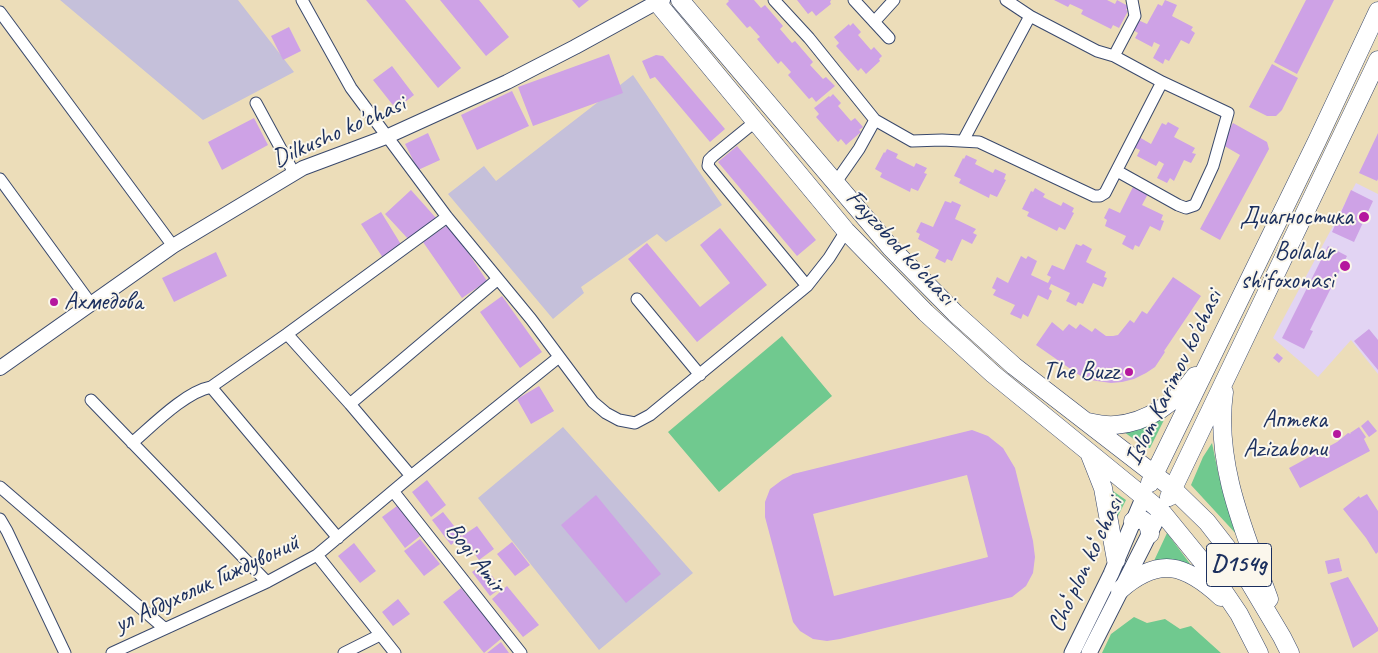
<!DOCTYPE html>
<meta charset="utf-8">
<style>
body{margin:0}
canvas{display:block;background:#ecddb9}
</style>
<canvas width="1378" height="653"></canvas>
<script>
const g = document.querySelector('canvas').getContext('2d');
g.lineJoin = 'round';
function fillPath(path, color) {
  g.fillStyle = color;
  g.fill(path, 'evenodd');
}
function strokePath(path, color, width, dash) {
  g.strokeStyle = color;
  g.lineWidth = width;
  g.lineCap = dash ? 'butt' : 'round';
  g.setLineDash(dash || []);
  g.stroke(path);
}
function write(font, color, halo, rows, align = 'center') {
  g.font = font + ' Caveat,sans-serif';
  g.lineWidth = 4;
  g.setLineDash([]);
  g.textBaseline = 'middle';
  g.strokeStyle = halo;
  g.fillStyle = color;
  for (const [text, x, y, turn = 0] of rows) {
    g.save();
    g.translate(x, y);
    g.rotate((+turn || 0) * Math.PI / 180);
    g.textAlign = isNaN(turn) ? turn : align;
    if (halo) g.strokeText(text, 0, 0);
    g.fillText(text, 0, 0);
    g.restore();
  }
}
fillPath(new Path2D(`
 M1356,183L1378,194V374L1351,340L1318,377L1273,338Z`), '#e2d4f3');
fillPath(new Path2D(`
 M60,0H238L294,72L203,120Z
 M633,75L722,205L666,242L657,234L581,287L584,293L553,319L448,194L484,166L496,181Z
 M563,427L693,573L599,650L478,498Z`), '#c5c0da');
fillPath(new Path2D(`
 M782,336L832,396L719,492L668,432Z
 M1167,414L1150,448H1146L1124,432Z
 M1212,443L1219,477L1238,536L1191,485L1203,457Z
 M1110,489L1126,500L1117,518Z
 M1167,533L1194,569L1153,563Z
 M1134,617L1147,623L1165,619L1180,629L1191,626L1221,653H1102L1111,634Z`), '#70c98f');
fillPath(new Path2D(`
 M366,0H405L461,68L438,88Z
 M440,0H479L509,37L486,56Z
 M572,0H589L579,8Z
 M728,0H754L761,8L765,5L783,26L780,29L792,43L795,41L813,62L810,65L823,79L826,77L835,86L816,102L812,97L809,99L788,75L791,72L781,61L778,64L757,39L760,37L750,26L747,28L726,4L729,1Z
 M797,0H831L830,2L831,4L816,16L812,11L808,14Z
 M1054,0H1107L1115,4L1117,0L1128,6L1126,10L1128,11L1119,28L1113,25L1111,29L1081,14L1083,10L1070,4L1068,7Z
 M1165,0L1177,5L1172,16L1193,27L1191,30L1195,33L1189,44L1181,40L1169,61L1165,59L1163,64L1153,58L1160,45L1154,42L1152,47L1135,38L1138,33L1133,30L1138,20L1147,24L1158,4L1162,6Z
 M1306,0H1334L1297,74L1274,62Z
 M853,23L861,32L858,35L871,50L874,47L882,56L879,59L880,61L866,74L861,68L858,71L836,46L839,43L834,37L849,24L850,26Z
 M289,27L301,51L283,60L271,36Z
 M609,54L623,93L533,126L518,87Z
 M656,55L663,56L669,63L725,129L710,142L655,77L650,79L642,61Z
 M1272,64L1298,78L1282,110L1276,116H1267L1249,107Z
 M392,66L414,95L396,109L373,80Z
 M512,91L529,126L477,150L461,115Z
 M833,94L841,103L838,106L851,121L855,118L863,127L859,130L861,132L846,145L841,139L838,142L816,117L819,114L814,108L829,96L830,97Z
 M254,118L268,145L222,170L208,142Z
 M1168,122L1179,128L1174,137L1195,148L1192,153L1196,154L1191,163L1184,160L1174,181L1170,178L1167,183L1157,178L1164,164L1159,161L1156,166L1137,156L1140,150L1133,147L1139,137L1151,144L1162,123L1166,125Z
 M1233,123L1267,142L1269,149L1220,240L1200,229L1240,155L1221,144Z
 M428,133L440,160L418,170L405,144Z
 M1378,133V179L1377,181L1359,173Z
 M737,146L816,240L797,256L718,162Z
 M887,149L898,154L896,158L914,167L916,163L927,168L924,173L927,174L918,191L911,188L910,192L880,177L882,173L875,169L884,152L885,153Z
 M966,155L977,160L975,164L993,173L995,169L1006,174L1004,179L1006,180L997,197L990,194L989,198L959,183L961,179L954,176L963,158L964,159Z
 M1133,187L1138,189L1139,187L1149,192L1142,205L1163,215L1161,220L1164,221L1160,231L1150,226L1139,247L1135,245L1133,250L1122,244L1126,236L1105,226L1107,220L1104,218L1109,208L1120,213Z
 M1035,188L1045,194L1043,197L1061,206L1063,202L1074,208L1072,212L1074,213L1065,230L1059,227L1057,231L1027,216L1029,212L1022,209L1031,191L1033,192Z
 M411,190L436,218L410,241L385,214Z
 M1351,190L1373,201L1354,242L1332,232Z
 M945,201L951,203L952,201L961,205L955,219L976,229L973,233L977,235L972,244L962,239L952,261L947,259L945,263L935,258L939,250L918,239L920,234L916,232L921,222L933,227Z
 M381,212L402,246L383,258L361,224Z
 M449,224L487,281L462,298L423,242Z
 M720,228L767,285L697,342L628,259L647,243L700,307L730,283L700,245Z
 M1076,244L1081,246L1083,244L1092,249L1086,262L1106,272L1104,277L1107,278L1103,287L1093,283L1083,304L1078,302L1076,306L1066,301L1070,293L1051,284L1049,289L1052,291L1048,300L1038,295L1028,317L1023,314L1021,319L1010,314L1015,305L993,295L996,290L992,288L997,277L1008,283L1021,256L1026,259L1028,256L1037,261L1031,275L1048,283L1051,277L1047,275L1052,265L1064,270Z
 M1328,246L1347,256L1310,330L1313,331L1304,349L1282,338Z
 M216,252L227,276L174,302L162,278Z
 M1173,277L1201,296L1164,351L1165,352L1155,367L1146,373L1134,379L1122,382L1111,383L1090,380L1082,377L1036,345L1052,322L1063,331L1069,324L1076,329L1080,324L1092,332L1095,328L1106,336H1113L1118,335L1130,320L1134,323L1142,311L1147,314Z
 M502,296L542,352L520,368L480,312Z
 M1369,329L1378,340V370L1354,341Z
 M1277,353L1283,358L1279,363L1273,358Z
 M539,386L554,411L531,424L517,399Z
 M1368,420L1377,431L1369,437L1361,426Z
 M1359,427L1366,437L1364,439L1370,451L1300,488L1289,468L1337,442L1348,433L1351,434L1350,433Z
 M972,430L988,436L1003,448L1015,468L1033,541L1035,557L1033,573L1026,586L1012,597L840,639L827,641L813,639L800,631L793,622L765,517V502L770,489L782,480L793,474ZM967,475L988,557L834,596L813,514Z
 M427,480L446,505L431,517L412,492Z
 M1367,494L1378,511V552L1376,554L1366,538L1343,509L1359,496L1360,498Z
 M596,495L661,574L626,603L561,525Z
 M397,506L420,536L405,548L382,517Z
 M443,512L462,536L451,545L432,520Z
 M477,526L494,549L479,560L462,536Z
 M420,539L440,564L424,576L404,551Z
 M512,542L530,565L515,576L497,554Z
 M354,543L376,571L360,583L338,556Z
 M1339,558L1342,571L1328,574L1325,561Z
 M483,564L501,588L490,596L472,572Z
 M1348,577L1378,628V631L1353,648L1330,583Z
 M507,586L539,625L523,637L492,599Z
 M461,588L502,638L484,653L443,602Z
 M398,599L410,614L393,626L382,612Z
 M501,642L509,653H487Z`), '#cea2e6');
const minor = new Path2D(`
 M302,0L351,88L447,217L531,319L593,402L606,413L619,420L635,423L650,415L807,286L829,258L846,231
 M774,0L809,38L875,120L912,141L942,140L979,142L1094,196H1100L1105,193L1162,82L1114,56L1097,51L1030,16L1006,0
 M854,0L889,38
 M0,12L173,246
 M874,22L894,0
 M1114,56L1135,16L1132,0
 M256,103L294,173
 M756,121L713,156L709,160L708,166L807,286
 M963,141L1030,16
 M1117,171L1178,205L1186,208L1195,205L1213,166L1228,113L1162,82
 M0,179L91,304
 M836,182L859,149L875,120
 M637,299L700,375
 M287,334L350,404L411,476
 M211,387L338,538
 M91,400L267,582
 M350,404L498,279
 M132,443C152,426 185,392 211,387L287,334L447,217
 M0,487L164,628
 M393,491L521,653
 M0,519L7,531L65,653
 M317,555L411,476L559,357
 M112,653L267,582L317,555L395,653
 M344,653L380,635`);
const tertiary = new Path2D(`
 M0,368L173,246L303,168L386,137L507,82L575,47L657,2L663,0`);
const secondary = new Path2D(`
 M1072,653L1111,574L1144,496
 M1089,653L1161,511`);
const primary = new Path2D(`
 M655,0L846,231L926,313L993,374L1161,511L1210,571L1239,614L1259,653
 M680,0L891,248L955,313L1014,366L1173,489L1207,522L1235,558L1282,637L1290,653
 M1224,392C1214,464 1245,533 1269,599
 M1088,422C1097,424 1106,426 1115,425C1147,423 1178,401 1195,376
 M1090,455L1103,488L1116,560
 M1150,483L1317,141L1378,11
 M1169,497L1378,60
 M1133,521L1141,519C1148,523 1149,526 1150,534
 M1120,590C1159,556 1185,564 1221,597`);
strokePath(minor, '#3a496c', 13);
strokePath(tertiary, '#3a496c', 16);
strokePath(secondary, '#3a496c', 17);
strokePath(primary, '#3a496c', 19);
strokePath(minor, '#fff', 11);
strokePath(tertiary, '#fff', 14);
strokePath(secondary, '#fff', 15);
strokePath(primary, '#fff', 18);
for (const [x, y, r, color] of [
 [1364,217,6,"#b5179e"],
 [1345,266,6,"#b5179e"],
 [54,302,5,"#b5179e"],
 [1129,372,5,"#b5179e"],
 [1337,434,5,"#b5179e"]
]) {
  const dot = new Path2D();
  dot.arc(x, y, r, 0, 2 * Math.PI);
  g.fillStyle = color;
  g.fill(dot);
  strokePath(dot, '#fbf7ec', 2);
}
for (const [x, y, w] of [
 [1239,565,65]
]) {
  const box = new Path2D();
  box.roundRect(x - w / 2, y - 21.5, w, 43, 4);
  g.fillStyle = '#fbf7ec';
  g.fill(box);
  strokePath(box, '#1b2f5e', 1);
}
write('bold 24px', '#1b2f5e', null, [
 ["D154g",1239,565]
]);
write('25px', '#1b2f5e', '#fbf7ec', [
 ["Dilkusho ko'chasi",339,132,-24],
 ["Fayzobod ko'chasi",900,248,47],
 ["Islom Karimov ko'chasi",1174,378,-64],
 ["Bogi Amir",475,558,52],
 ["Choʻplon koʻchasi",1086,565,-65],
 ["ул Абдухолик Гиждувоний",207,584,-25]
]);
write('25px', '#1b2f5e', '#fbf7ec', [
 ["Диагностика",1353,217],
 ["Bolalar",1334,252],
 ["shifoxonasi",1334,281],
 ["Ахмедова",64,302,"left"],
 ["The Buzz",1119,372],
 ["Аптека",1327,420],
 ["Azizabonu",1327,449]
], 'right');
</script>
